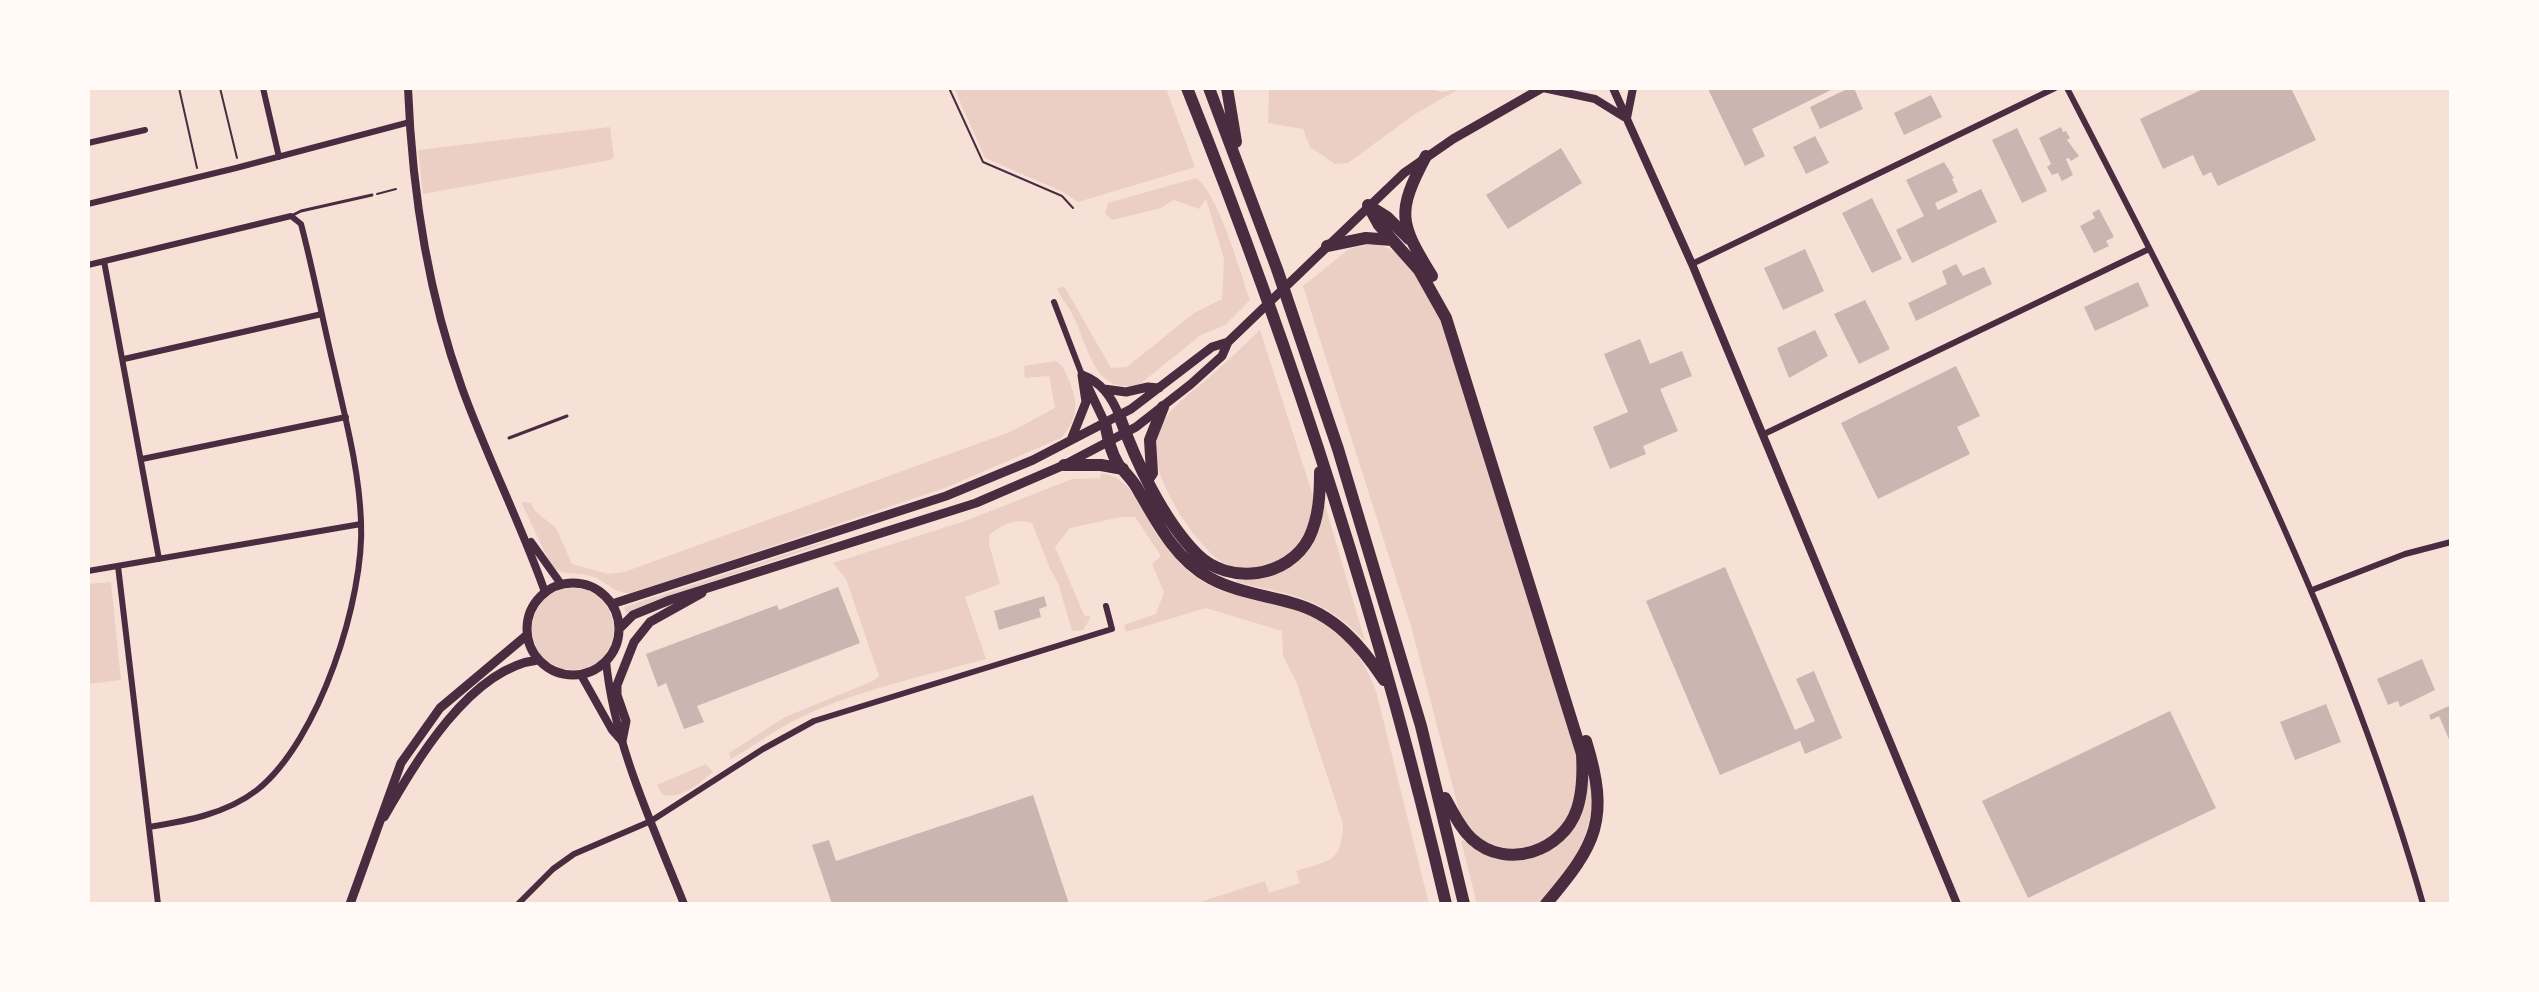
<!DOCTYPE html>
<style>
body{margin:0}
#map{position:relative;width:2539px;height:992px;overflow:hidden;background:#f7e1d7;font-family:"Sofia Sans Condensed",sans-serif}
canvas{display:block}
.frame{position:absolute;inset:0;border:90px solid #fffaf5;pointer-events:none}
</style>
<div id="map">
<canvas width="2539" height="992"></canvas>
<div class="frame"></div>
</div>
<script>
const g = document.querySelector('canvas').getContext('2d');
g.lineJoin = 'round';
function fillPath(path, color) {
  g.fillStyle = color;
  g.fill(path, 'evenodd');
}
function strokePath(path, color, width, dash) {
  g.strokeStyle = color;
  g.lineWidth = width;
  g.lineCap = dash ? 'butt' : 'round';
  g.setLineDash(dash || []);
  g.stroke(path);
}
fillPath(new Path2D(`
 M954,88H1166L1195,167L1078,202L1063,192L985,158Z
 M1269,88H1424L1442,92L1459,89L1415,114L1348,163L1335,164L1310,147L1303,129L1268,123Z
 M610,127L614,157L610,160L423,194L418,150Z
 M1196,178C1218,193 1240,271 1250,300L1225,325L1201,335L1140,384C1094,397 1089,347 1073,316C1069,306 1061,299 1057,289L1064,286L1111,368L1127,367L1194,313L1222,299L1224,259L1206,199L1199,209L1174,200L1161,208L1112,220L1105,214L1108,203Z
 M1372,244C1406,246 1422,286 1438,312L1578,760C1577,781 1577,803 1565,821C1539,860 1485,856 1461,818L1411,626L1303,286L1349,249Z
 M1260,330L1313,496C1313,508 1313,520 1307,531C1293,559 1253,579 1224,563C1195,547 1143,467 1157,433C1168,407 1194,391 1215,372C1231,358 1245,344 1260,330Z
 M1056,361C1064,366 1066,374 1070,383C1079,404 1077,421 1061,438L945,488L633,593C615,595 607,581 591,576C578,572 564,576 552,567L521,502L531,503L535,511L556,528L572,564L608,574L624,572L1010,432L1055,408L1049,376L1025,378L1024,366Z
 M1101,473C1135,478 1142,514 1160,539C1169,552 1181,565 1193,575C1215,592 1241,597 1268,602C1322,614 1356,637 1376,691L1429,904H1194L1265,881L1269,893L1300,883L1296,871C1330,860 1342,863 1343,824L1296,681L1283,656L1282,631L1206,608L1126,632L1124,625L1156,614L1164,592L1152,564L1161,556L1135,517H1121L1070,528L1055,547L1084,615L1091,617L1083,630L1072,631L1058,583L1050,569L1032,523C1015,518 1004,524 990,534L989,544L1000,584L965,597L986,659C924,676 858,690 799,718C776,729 754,746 731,759L729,753L785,717L873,681L879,676L846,579L833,563L965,521L1072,479L1100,478Z
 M1325,505L1365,641C1321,596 1295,596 1236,582L1237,580L1251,578L1286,567Z
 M833,539V541L701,585L626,613L624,607Z
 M111,582L121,680L88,684V584Z
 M532 629a41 41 0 1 1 82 0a41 41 0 1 1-82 0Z
 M706,764L713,772C698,784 683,799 663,795L657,785Z
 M1591,773C1597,835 1577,859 1540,904H1477L1461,841L1463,840C1502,871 1559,864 1580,816C1586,802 1584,785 1591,773Z`), '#ebcfc5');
fillPath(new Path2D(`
 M1710,88H1835L1752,129L1765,156L1745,166L1708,89Z
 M1849,88H1854L1863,109L1820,129L1810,107Z
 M2205,88H2291L2316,140L2218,186L2211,172L2203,176L2193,155L2163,169L2140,119Z
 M1931,95L1942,117L1904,135L1894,113Z
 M2061,127L2063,132L2066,131L2070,138L2067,140L2079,156L2071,161L2069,158L2066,159L2073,175L2062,181L2058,173L2052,175L2047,167L2051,164L2039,138Z
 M2017,128L2047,191L2022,203L1992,140Z
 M1815,136L1829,163L1806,174L1793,147Z
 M1561,148L1582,183L1508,229L1486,195Z
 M1944,162L1954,178L1952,179L1958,192L1935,203L1938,210L1981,189L1997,222L1912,263L1896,230L1924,216L1906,180Z
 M1872,198L1902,259L1872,273L1842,213Z
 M2099,209L2114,237L2106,241L2109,246L2094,253L2080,226L2095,218L2092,213Z
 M1805,249L1824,291L1783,310L1764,268Z
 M1956,264L1963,276L1984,267L1992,284L1916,321L1908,303L1947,284L1942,271Z
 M2138,282L2149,306L2095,331L2084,307Z
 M1865,300L1890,349L1859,364L1834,314Z
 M1815,330L1828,356L1789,378L1777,348Z
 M1640,339L1650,364L1682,351L1692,376L1660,389L1678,431L1643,446L1646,454L1610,469L1593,427L1628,412L1604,354Z
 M1956,366L1980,416L1957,427L1970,454L1878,499L1841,423Z
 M1725,567L1795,730L1815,721L1796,679L1814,671L1842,738L1805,754L1800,741L1720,775L1646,601Z
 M838,587L860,643L697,706L704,722L684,729L666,683L658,687L646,654L777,605L779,610Z
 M1044,596L1047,606L1039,609L1041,617L999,630L994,611Z
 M2422,659L2435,690L2400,707L2398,701L2388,705L2377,679Z
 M2326,704L2341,742L2295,760L2280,722Z
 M2451,705V744L2439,716L2431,720L2429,715Z
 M2170,711L2216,808L2028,898L1982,801Z
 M1033,795L1069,904H832L812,845L829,840L836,861Z`), '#ccb4b1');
strokePath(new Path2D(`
 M179,88L197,168
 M220,88L237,158
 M949,88L983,162L1062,196L1073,208
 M377,194L396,189`), '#4a2c40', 2);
strokePath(new Path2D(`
 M291,216L301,211L372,195
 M509,438L567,416`), '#4a2c40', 3);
strokePath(new Path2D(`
 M263,88L279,157
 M2067,88C2203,352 2342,618 2423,904
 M88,143L145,130
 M88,204L236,168L410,122
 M104,261L159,559
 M1692,264L2055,88
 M88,265L291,216L301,224C314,273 323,323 335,372C346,421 359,470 361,521C365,598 319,741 257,790C226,814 186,821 149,827
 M1054,302L1082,375
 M124,359L322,314
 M1762,435L2149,249
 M142,459L346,417
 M118,566L158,904
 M88,571L361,524
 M2312,590L2405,554L2451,542
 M518,904L553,869L574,854L651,821L763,749L814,721L1112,629L1106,606`), '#4a2c40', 6);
strokePath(new Path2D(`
 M408,88C412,190 427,291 462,388C487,457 520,522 545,592
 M1543,88L1595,99L1624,117
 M1613,88L1692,264L1957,904
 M1627,118L1633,88
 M531,542L561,584
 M606,661C614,745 653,826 684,904
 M581,675L612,730L620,739`), '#4a2c40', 8);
strokePath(new Path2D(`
 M1082,375C1101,382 1111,396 1119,415
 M1086,383L1105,423
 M1104,389L1126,392L1148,387L1159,388
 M1071,440L1086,402L1082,375
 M527 629a46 46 0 1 1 92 0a46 46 0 1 1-92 0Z
 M612,604L946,496L1033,460L1131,409L1212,347L1228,342
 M619,629L633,615L670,600L976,503L1064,465L1136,427L1191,384L1222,356L1228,342L1404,173L1453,139L1542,88
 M622,741L626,721L617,695V685L634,642L650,622L702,593
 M384,817C415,763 470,668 538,660
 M350,904L401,763L440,708L527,635`), '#4a2c40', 9);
strokePath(new Path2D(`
 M1187,88C1293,353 1381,626 1446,904
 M1209,88L1277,269L1338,449L1421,726L1464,904
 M1227,88L1236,142
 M1426,156C1396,213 1399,222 1432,276
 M1368,205L1379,225L1419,270L1446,318L1582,754C1583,772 1583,791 1577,809C1563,851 1507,871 1472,839C1460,828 1453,812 1445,798
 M1371,207L1387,217L1409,239
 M1327,246L1366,238L1392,240
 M1119,415C1135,460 1163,520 1197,554C1229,586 1288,578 1309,538C1319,517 1320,495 1320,472
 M1105,423C1108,437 1110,451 1118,464C1124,472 1132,479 1137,488C1156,521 1175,559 1210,578C1236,592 1264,595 1292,603C1334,614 1361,645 1384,680
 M1064,465H1101L1123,469
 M1148,479L1152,473L1150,440L1163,407
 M1546,904C1597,844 1610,819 1586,741`), '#4a2c40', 12);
</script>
